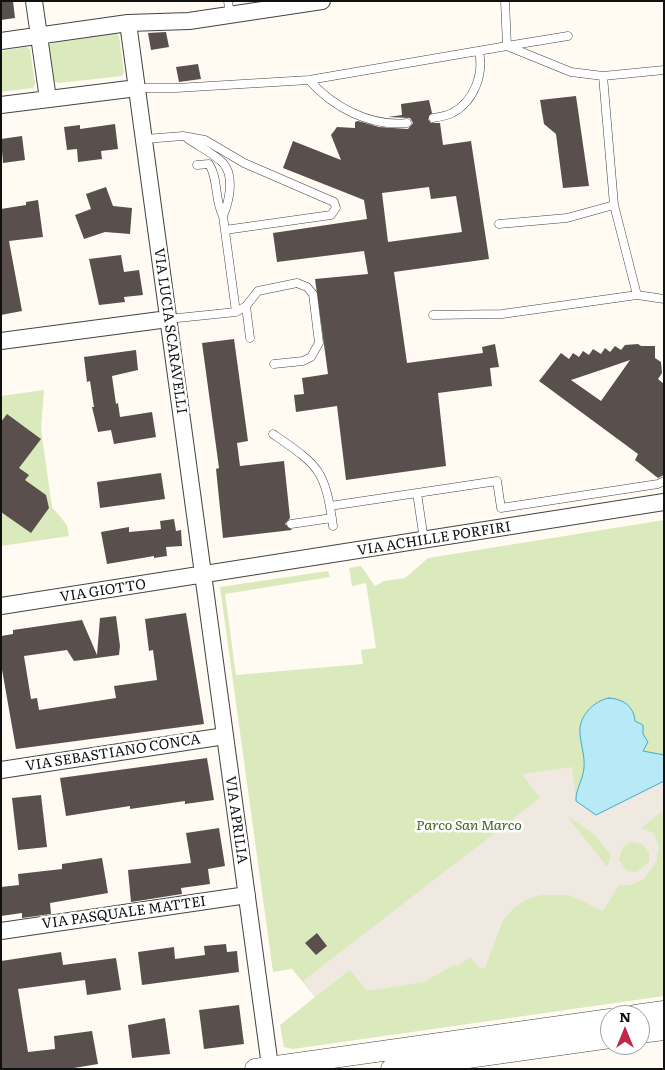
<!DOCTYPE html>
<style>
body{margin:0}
#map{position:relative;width:665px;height:1070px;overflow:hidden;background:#fffbf3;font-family:Literata,serif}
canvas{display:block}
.frame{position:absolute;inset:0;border:2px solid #101010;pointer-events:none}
.north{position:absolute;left:600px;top:1005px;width:50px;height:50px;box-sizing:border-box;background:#fff;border:1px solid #9f9f9f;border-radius:50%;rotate:0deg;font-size:14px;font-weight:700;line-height:20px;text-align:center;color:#101010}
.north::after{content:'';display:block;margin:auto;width:18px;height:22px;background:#c02848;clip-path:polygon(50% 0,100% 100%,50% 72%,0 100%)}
</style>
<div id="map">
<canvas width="665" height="1070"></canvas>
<div class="frame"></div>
<div class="north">N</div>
</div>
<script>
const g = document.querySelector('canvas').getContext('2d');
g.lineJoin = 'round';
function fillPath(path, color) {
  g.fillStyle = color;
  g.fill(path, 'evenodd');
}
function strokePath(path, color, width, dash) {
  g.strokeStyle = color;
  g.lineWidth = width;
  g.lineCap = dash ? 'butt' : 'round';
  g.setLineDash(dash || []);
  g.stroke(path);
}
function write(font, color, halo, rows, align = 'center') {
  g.font = font + ' Literata,serif';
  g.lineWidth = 5;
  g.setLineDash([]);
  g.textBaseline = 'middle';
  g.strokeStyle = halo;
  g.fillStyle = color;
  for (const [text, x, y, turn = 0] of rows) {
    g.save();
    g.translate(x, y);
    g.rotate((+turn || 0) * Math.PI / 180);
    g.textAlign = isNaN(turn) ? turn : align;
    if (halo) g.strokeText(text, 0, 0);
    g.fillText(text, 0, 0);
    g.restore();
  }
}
fillPath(new Path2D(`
 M115,33L119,36L124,72L122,76L59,83L54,81L48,45L53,43Z
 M26,47L30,49L35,84L33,88L1,92V51Z
 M44,390L41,429L52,507L67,525L69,536L1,546V396Z
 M664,520V996L293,1049L284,1047L280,1025L315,997L292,969L273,972L220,587L328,571L330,577L225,594L236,675L363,664L361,650L376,648L366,583L352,586L349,568L361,566L375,586L384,581L405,578L428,558Z`), '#dbeabc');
fillPath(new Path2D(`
 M572,767L576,801L596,815L664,781V810L641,828L654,833L659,847L656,862L644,879L631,885H619L603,911L569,895H540L526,900L514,908L503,920L485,968L479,967L470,957L457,967L454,965L424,982L367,991L350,970L315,997L303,981L540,798L522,774ZM567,816L593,833L611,855L607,867ZM631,842L642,844L649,852V862L637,872L627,871L619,860L623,847Z`), '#f0e9e1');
const water = new Path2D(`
 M609,698C623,699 634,706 635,721L643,725V734L648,742L643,751L664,755V781L596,815L576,801C575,791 583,780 584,768C585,756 581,746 580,734C578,717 593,701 609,698Z`);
fillPath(water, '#b8e9f6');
strokePath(water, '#3fabcc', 1);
fillPath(new Path2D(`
 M1,1H13L15,18L1,20Z
 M166,32L169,47L151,50L148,33Z
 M198,64L201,79L179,82L176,67Z
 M576,96L589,186L563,188L556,134L544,124L540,100Z
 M429,100L432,113L428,119L431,123H440L443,145L471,141L489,259L394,272L407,363L483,353L482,347L495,344L499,367L490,368L492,386L438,393L446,466L346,480L337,406L296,412L294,395L304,394L302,378L328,374L315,279L368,274L364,251L277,262L273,233L367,219L364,200L283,168L293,141L341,160L331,135L337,127L355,128V122L358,121L379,127L408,129L413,123L410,118L388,117L402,115L401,104ZM429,187L431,199L456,196L462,232L388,242L382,193Z
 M115,124L118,149L101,151L102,159L78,162L77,149L67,150L64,127L80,125V129Z
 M22,136L25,160L3,163L1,139Z
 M106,187L113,206L132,208L130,234L105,232L84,239L75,215L91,209L86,194Z
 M38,200L43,237L9,241L22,311L1,315V209L26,205V202Z
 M121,255L124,272L139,270L143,295L124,297L125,302L99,305L89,259Z
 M234,339L248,441L237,443L240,466L284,461L290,518L285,524L292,530L223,538L216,469L219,468L202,343Z
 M638,344L641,346H655V358L661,362L662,373L658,379L664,384V475L658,478L635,460L638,454L539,381L561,353L569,359L573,353L579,357L583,351L589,355L593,349L601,354L605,348L610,352L615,346L621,350L625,345ZM630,360L601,401L571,380L604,369Z
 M136,350L138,370L112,376L116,404L118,403L120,417L152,412L156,437L114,444L111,430L98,432L92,407H94L90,381L87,382L84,357Z
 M7,414L41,439L19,468L29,475L25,480L46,495L49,508L31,533L1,512V422Z
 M161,473L165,499L100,508L97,482Z
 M174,519L176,531L181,530L182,546L166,547L167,556L154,558V556L107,564L101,532L129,527V532L161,529L160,521Z
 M186,613L204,724L16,749L1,664V636L13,634V630L82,620L97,655L100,618L116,616L120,646L119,655L74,661L67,650L24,656L31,699L37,698L39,710L116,698L114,686L157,680L153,650L149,651L145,619Z
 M207,758L214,800L185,804V801L130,809V806L66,816L60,778Z
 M41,795L47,847L18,850L12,798Z
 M219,828L225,866L208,869L210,884L181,888L182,894L131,902L128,870L191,863L186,833Z
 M102,858L108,893L50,903L51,914L22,918V913L1,916V887L19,885L18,874L62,869V864Z
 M317,933L327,946L316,955L305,943Z
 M226,944L227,952L237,951L239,972L142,985L138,952L174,947L175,959L205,955L204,946Z
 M61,952L63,965L116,958L121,990L87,995L85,980L18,989L28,1052L55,1049L54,1036L92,1031L98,1064L68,1069H1V961Z
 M239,1005L244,1044L204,1049L199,1010Z
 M165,1018L170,1054L132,1058L128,1025Z`), '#594f4c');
const service = new Path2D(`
 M228,1L230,15
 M505,1L507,46L568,36
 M603,76L614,205L637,295L664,299
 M309,80C333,107 370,127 407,123
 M137,88H176L309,80L507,46L571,72L603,76L664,70
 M433,118C439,117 447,116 452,113C474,102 484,74 479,52
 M145,139L183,136L205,140L244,163L334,202L336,208L331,215L225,230
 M197,165L209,164C219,180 214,199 223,216
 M499,224L567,218L614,205
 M246,306L250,338
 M236,312L246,306L258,291L297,283L307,287L313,294L319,343L311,357L303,361L274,364
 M433,315L502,314L637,295
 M168,319L236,312L223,216C229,202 235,176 223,163C213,153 198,146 187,138
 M273,434C319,466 325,469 333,526
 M330,506L417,493
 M291,524L332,518
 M424,540L417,493L497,481L501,508L658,484L664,481`);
const minor = new Path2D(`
 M34,1L48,99
 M128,23L270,1066
 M1,41L128,23L189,21L322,1
 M1,105L137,88
 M1,341L168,319
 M1,606L664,502
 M1,770L225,736
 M1,931L247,895`);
const tertiary = new Path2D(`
 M635,1015L664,1011
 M640,1033L664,1030
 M255,1069L610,1019
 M391,1069L610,1038`);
strokePath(service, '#434343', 9);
strokePath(minor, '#434343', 18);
strokePath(tertiary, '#434343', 21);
strokePath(service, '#fff', 8);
strokePath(minor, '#fff', 16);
strokePath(tertiary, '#fff', 20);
write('14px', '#101010', '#fff', [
 ["VIA LUCIA SCARAVELLI",170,331,82],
 ["VIA ACHILLE PORFIRI",434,539,-9],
 ["VIA GIOTTO",103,591,-9],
 ["VIA SEBASTIANO CONCA",113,753,-9],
 ["VIA APRILIA",236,820,82],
 ["VIA PASQUALE MATTEI",124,913,-8]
]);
write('italic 14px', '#3a6820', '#fff', [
 ["Parco San Marco",469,826]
]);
</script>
